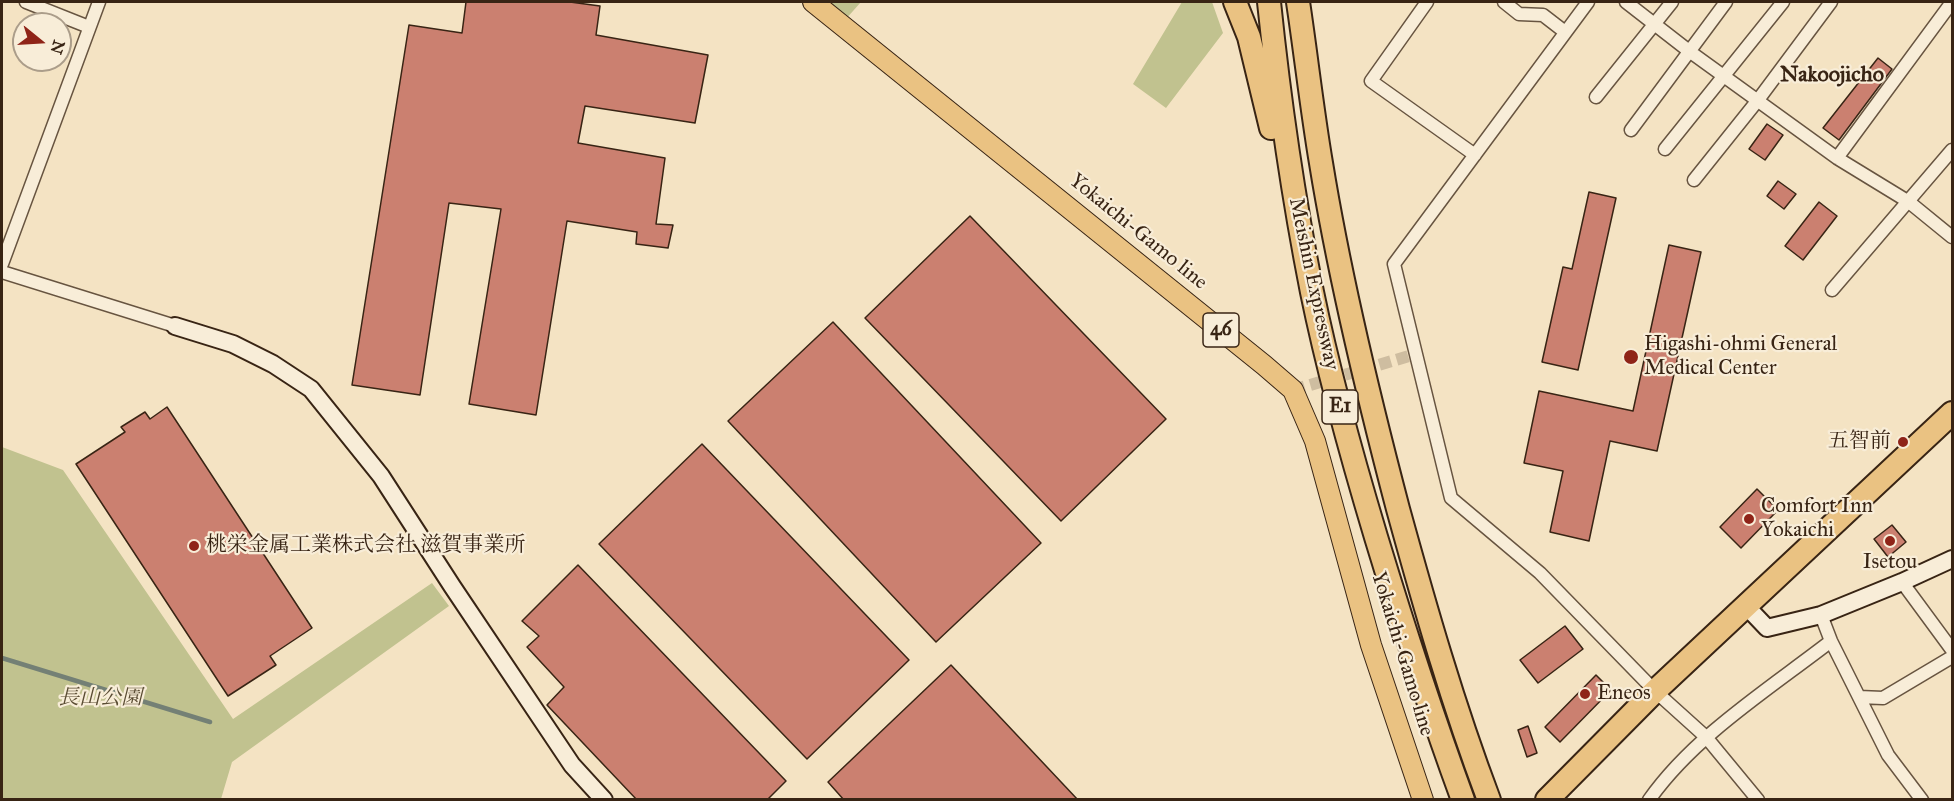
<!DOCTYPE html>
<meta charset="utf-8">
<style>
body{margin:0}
#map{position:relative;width:1954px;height:801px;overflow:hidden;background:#f4e3c3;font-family:"IM FELL Great Primer",serif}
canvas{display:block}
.frame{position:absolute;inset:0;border:3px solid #382414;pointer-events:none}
.north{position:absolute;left:12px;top:12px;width:60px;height:60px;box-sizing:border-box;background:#f8edd8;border:2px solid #ab9d8a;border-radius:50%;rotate:108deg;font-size:16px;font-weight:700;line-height:24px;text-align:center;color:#382414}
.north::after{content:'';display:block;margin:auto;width:21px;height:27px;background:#8f2418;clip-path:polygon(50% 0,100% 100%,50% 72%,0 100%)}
</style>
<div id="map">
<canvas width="1954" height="801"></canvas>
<div class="frame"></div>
<div class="north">N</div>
</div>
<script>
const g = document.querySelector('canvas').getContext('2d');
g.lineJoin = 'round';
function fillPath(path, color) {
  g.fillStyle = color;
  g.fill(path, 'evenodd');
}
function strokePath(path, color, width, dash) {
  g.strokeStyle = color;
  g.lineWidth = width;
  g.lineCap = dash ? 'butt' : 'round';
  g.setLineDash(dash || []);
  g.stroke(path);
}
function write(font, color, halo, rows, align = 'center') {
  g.font = font + ' "IM FELL Great Primer","Noto Serif JP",serif';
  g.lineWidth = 4.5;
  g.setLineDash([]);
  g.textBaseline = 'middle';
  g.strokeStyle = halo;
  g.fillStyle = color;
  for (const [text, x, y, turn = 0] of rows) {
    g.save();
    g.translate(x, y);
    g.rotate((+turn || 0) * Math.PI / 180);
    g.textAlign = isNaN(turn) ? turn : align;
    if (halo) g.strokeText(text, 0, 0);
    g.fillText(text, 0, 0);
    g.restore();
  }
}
fillPath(new Path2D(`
 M822,2H861L845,20Z
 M1182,2H1212L1223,33L1166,108L1133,84Z
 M2,447L63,470L233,719L432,583L449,606L232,762L221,799H2Z`), '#c1c28f');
strokePath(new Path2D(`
 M2,658L210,722`), '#748075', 4.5);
const building = new Path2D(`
 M466,2H570L600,6L596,35L708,55L695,123L585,106L578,143L665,158L656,224L673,225L668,248L636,244L637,232L567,221L536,415L469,404L501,209L449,203L420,395L352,385L409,25L462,33Z
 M1878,58L1892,69L1839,140L1823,128Z
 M1767,124L1783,135L1765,160L1749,149Z
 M1778,181L1796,194L1784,209L1767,196Z
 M1589,192L1616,198L1578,370L1542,362L1563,267L1572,269Z
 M1819,202L1837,216L1803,260L1785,246Z
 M970,216L1166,419L1061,521L865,318Z
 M1669,245L1701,252L1657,451L1610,441L1589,541L1550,532L1563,471L1524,463L1539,391L1633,411Z
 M833,322L1041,543L936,642L728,421Z
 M167,407L312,628L270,656L276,665L228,696L76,464L125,432L121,427L145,412L150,419Z
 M702,444L909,660L807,759L599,544Z
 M1757,489L1778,510L1741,548L1720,527Z
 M1892,525L1906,542L1888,557L1874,539Z
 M578,565L786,781L767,800H637L547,705L564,687L527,647L539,636L522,621Z
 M1565,626L1583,649L1538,683L1520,660Z
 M951,665L1078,800H844L828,782Z
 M1596,675L1611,690L1560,742L1545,727Z
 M1528,726L1537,753L1527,757L1518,730Z`);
fillPath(building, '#cb8070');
strokePath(building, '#382414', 1.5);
strokePath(new Path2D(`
 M1293,390L1416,354`), '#cebda0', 12, [12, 6]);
const street = new Path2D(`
 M26,2L89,27
 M1427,2L1371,81L1475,155
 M1504,2L1519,14L1543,15L1565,32
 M1588,2L1394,264L1451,498L1540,573L1655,691L1706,737L1758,800
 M1626,2L1689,51L1837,158L1909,202L1952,237
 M1596,97L1672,2
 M1631,130L1726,2
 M1665,149L1783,2
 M1837,158L1952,2
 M1694,180L1758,100L1831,2
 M2,264L99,2
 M2,272L175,326
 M1832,290L1952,150
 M1902,582L1952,650
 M1821,615L1831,641L1888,755L1922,800
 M1859,697L1883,698L1952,657
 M1649,800C1694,736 1769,689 1831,641`);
const secondary = new Path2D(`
 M175,326L233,344L273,364L311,389L381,476L452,586L572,765L604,800
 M1747,607L1767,628L1821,615L1902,582L1952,559`);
const primary = new Path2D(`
 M813,2L1264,365L1293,390L1315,441L1371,645L1423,800`);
const highway = new Path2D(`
 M1235,2L1249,37L1271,128
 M1269,2C1279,99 1293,196 1312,292C1329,375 1352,457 1376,537C1403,626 1431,713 1463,800
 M1298,2C1306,55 1312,110 1321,163C1340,280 1368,395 1398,509C1425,607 1453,705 1489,800
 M1547,800L1655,691L1952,413`);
strokePath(street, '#675440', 15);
strokePath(secondary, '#382414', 20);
strokePath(primary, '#382414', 22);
strokePath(highway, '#382414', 26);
strokePath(street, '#f8edd8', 12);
strokePath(secondary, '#f8edd8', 16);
strokePath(primary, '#eac282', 20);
strokePath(highway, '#eac282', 22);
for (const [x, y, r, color] of [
 [1631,357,8,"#8f2418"],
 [1903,442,6,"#8f2418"],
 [1749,519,6,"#8f2418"],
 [1890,541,6,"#8f2418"],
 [194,546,6,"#8f2418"],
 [1585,694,6,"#8f2418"]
]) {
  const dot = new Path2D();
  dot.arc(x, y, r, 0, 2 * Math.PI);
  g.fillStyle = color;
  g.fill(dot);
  strokePath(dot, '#f8edd8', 2);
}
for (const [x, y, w] of [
 [1221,330,36],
 [1340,407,36]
]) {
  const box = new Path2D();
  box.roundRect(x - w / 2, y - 17, w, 34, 4.5);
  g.fillStyle = '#f8edd8';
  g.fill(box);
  strokePath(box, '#382414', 1.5);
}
write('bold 20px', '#382414', null, [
 ["46",1221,330],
 ["E1",1340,407]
]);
write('21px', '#382414', '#f8edd8', [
 ["Yokaichi-Gamo line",1138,232,39],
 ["Meishin Expressway",1313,284,78],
 ["Yokaichi-Gamo line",1402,654,73]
]);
write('21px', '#382414', '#f8edd8', [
 ["Higashi-ohmi General",1644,345],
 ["Medical Center",1644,369],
 ["五智前",1891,442,"right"],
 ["Comfort Inn",1761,507],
 ["Yokaichi",1761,531],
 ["桃栄金属工業株式会社 滋賀事業所",206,546],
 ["Isetou",1890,563,"center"],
 ["Eneos",1597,694]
], 'left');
write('italic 21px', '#5a4c33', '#f8edd8', [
 ["長山公園",100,699]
]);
write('bold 22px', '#382414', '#f8edd8', [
 ["Nakoojicho",1832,76]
]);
</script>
